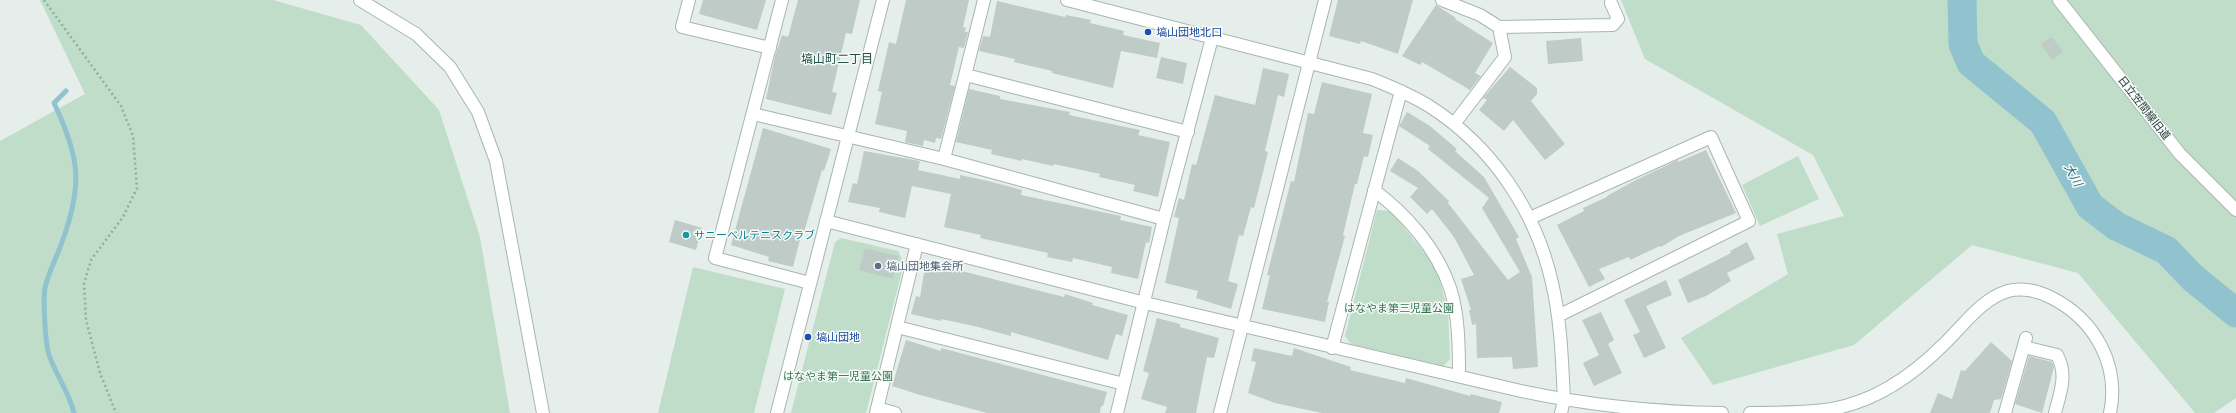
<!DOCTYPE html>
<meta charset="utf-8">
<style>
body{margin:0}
canvas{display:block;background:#e5eeea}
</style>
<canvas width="2236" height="413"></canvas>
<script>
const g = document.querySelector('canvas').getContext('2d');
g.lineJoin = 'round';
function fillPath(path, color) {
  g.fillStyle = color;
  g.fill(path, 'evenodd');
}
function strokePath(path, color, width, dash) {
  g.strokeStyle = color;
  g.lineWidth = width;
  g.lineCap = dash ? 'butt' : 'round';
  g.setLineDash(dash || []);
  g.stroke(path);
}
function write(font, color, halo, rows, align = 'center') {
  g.font = font + ' Lato,"Noto Sans JP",sans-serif';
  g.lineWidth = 3;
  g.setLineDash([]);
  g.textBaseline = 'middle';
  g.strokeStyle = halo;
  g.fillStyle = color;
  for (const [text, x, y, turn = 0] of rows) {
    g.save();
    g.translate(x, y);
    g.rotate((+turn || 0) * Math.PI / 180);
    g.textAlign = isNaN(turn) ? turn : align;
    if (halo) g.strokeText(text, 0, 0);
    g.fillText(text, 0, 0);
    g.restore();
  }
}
fillPath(new Path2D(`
 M40,0H273L361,25L439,110L480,237L510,413H0V141L85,94Z
 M1621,0H2236V398L2214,413H2195L2078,273L1972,245L1854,345L1713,385L1681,338L1788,274L1777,234L1844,216L1813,155L1645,59Z
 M1798,156L1819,199L1760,226L1742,185Z
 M1377,210L1391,211L1436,267L1448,311L1450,359L1444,366L1351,344L1345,336Z
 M841,238L898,251L904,263L866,413H791L835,242Z
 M693,267L785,289L754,413H658Z`), '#c0ddc9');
strokePath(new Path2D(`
 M66,91L54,103C80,158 83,185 62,242C57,257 48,273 45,288C43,301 45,342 49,355C56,375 69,392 74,413`), '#91c3cf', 5);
strokePath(new Path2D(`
 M1962,0L1963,44L1971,63L2043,122L2090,206L2116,226L2166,250L2193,278L2236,313`), '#91c3cf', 29);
fillPath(new Path2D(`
 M703,0H766L757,30L699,14Z
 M798,0H860L852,34L846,33L832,92L837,93L831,115L766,99L775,56L782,35L788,37Z
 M906,0H969L963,27L966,28L965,32H968L964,48L959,47L950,85L955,86L941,139L936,138L935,143L924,140L923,146L905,142L907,131L875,124L882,92L878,91L889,42L896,44Z
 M1338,0H1413L1398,54L1361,41L1360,44L1329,36Z
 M997,1L1065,17L1066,15L1091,20L1090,23L1124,31L1123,35L1160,43L1157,58L1121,51L1113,88L1052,73V71L1014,62L1015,59L979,51L983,36L990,37Z
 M1436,5L1456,18L1455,19L1493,43L1475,73L1481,76L1470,90L1422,62L1420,65L1402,56Z
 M2052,37L2063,52L2052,60L2041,44Z
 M1581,38L1583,61L1548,64L1546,41Z
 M1161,57L1187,63L1183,84L1156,78Z
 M1510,67L1537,88V94L1531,101L1565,144L1545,160L1513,120L1504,131L1479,110L1487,100L1483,98Z
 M1263,68L1289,74L1284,97L1278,95L1265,151L1268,152L1254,208L1251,207L1243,236L1239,235L1228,281L1238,284L1231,309L1196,298L1198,291L1165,283L1179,218L1174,217L1179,198L1184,200L1192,164L1196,165L1215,95L1255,105Z
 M1322,82L1372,94L1363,133L1373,135L1368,157L1364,156L1357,184H1355L1343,235L1345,236L1327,302H1329L1325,322L1262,309L1270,276L1267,275L1291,181L1294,182L1308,113L1314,114Z
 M969,89L1000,96V99L1070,112L1069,115L1140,130L1138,135L1170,142L1158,197L1133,191L1135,185L1099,177L1100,174L1054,164L1053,166L1022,159V161L991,154L992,150L956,142Z
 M1407,112L1430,126L1457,149L1455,151L1484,177L1519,237L1516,239L1532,277L1538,367L1513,369L1512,357L1477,358L1476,324L1472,325L1469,310H1471L1461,279L1474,275L1454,237L1432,209L1427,214L1410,197L1418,188L1390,171L1398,158L1418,171L1449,201L1448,203L1508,280L1520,272L1482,208L1489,198L1428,149L1430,146L1399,126Z
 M763,128L831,149L824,171L822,170L804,232H802L793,267L768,261L769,257L731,245Z
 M1706,150L1736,213L1679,236L1661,247L1660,246L1630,260L1629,257L1599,269L1605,279L1589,287L1557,225L1584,211L1583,208L1607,197V196L1636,180L1678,160V162Z
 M864,151L920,161L918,170L960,179V175L988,181L1022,190L1021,195L1121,216L1120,220L1152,227L1149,243L1146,242L1138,279L1111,273L1112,267L1073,258L1072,262L1047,257L1048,253L980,238L981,235L944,227L951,194L912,186L905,218L879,212L880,208L848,202L853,183L857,184Z
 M675,220L702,228L696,250L669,242Z
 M1747,242L1755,259L1727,273L1731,281L1706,296L1688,303L1678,280L1731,253L1730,251Z
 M865,248L898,256L893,279L859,270Z
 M926,262L1064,297L1065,294L1093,303L1092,305L1128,315L1122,336L1116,334L1108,360L1011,332V336L974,326L941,319V321L911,314L916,296L920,297Z
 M1666,280L1672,295L1646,306L1666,348L1644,358L1633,335L1640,332L1624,300Z
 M1601,312L1614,340L1608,344L1622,373L1594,386L1583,363L1599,355L1582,320Z
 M1157,318L1180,324V327L1219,338L1214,358L1207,357L1196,413H1165L1167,407L1141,399L1149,373L1143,371Z
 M906,340L941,351V348L1107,392L1103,406H1101L1100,413H987L920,395L892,386Z
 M1991,342L2012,361L2001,399L1994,400L1990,413H1930L1938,393L1952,399L1961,370L1965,371Z
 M1254,348L1292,356L1294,348L1351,367L1350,370L1405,383L1406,378L1470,396L1471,394L1502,402L1499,413H1322L1275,403L1248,393L1256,362L1251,361Z
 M2029,356L2052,362L2054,367L2042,413L2015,404Z`), '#becbc7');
const minor = new Path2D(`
 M360,0L416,34L450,67L478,112L496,161L543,413
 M689,0L682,27L770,48
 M782,0L715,258L810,283
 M1067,0L1372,79C1392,87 1411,95 1429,106C1492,146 1536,211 1552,283C1561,321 1562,361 1564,400L1561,413
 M1442,0L1480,15L1499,27L1505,57L1454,124
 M2059,0L2180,154L2236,210
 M1499,27L1613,25L1618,19L1611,3
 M966,75L1188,132
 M753,114L944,159L1164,219
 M944,159L984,0
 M1374,190C1407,215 1437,249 1450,288C1459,315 1459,349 1459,376
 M1530,218L1711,137L1749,221L1558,316
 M826,221L1145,303L1521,391C1587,405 1655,412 1722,413
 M897,327L1124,384
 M2024,347L2057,355C2068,375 2060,393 2055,413
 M1332,348L1401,91
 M877,408L895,413
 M777,413L883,0
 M876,413L917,244
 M1117,413L1164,219L1212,38
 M1220,413L1325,0
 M1750,413C1777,413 1805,413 1832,409C1876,401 1913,375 1943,345C1963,326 1981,299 2008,291C2022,287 2039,291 2052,298C2095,320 2120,365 2110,413
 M2005,413L2026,338`);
strokePath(minor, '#a8b6b1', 14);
strokePath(new Path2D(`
 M44,0L121,106L133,136L137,188L123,217L91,260L84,284L86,320L100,373L116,413`), '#88b0a5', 2.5, [2, 3]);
strokePath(minor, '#fff', 12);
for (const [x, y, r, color] of [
 [1148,32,4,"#1a4fb4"],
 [686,235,4,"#0f9aa8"],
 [878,266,4,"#5c6f8a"],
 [808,337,4,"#1a4fb4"]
]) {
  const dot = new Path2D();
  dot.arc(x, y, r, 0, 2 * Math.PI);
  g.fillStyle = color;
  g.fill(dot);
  strokePath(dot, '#f6faf8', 1.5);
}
write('11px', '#164399', '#f6faf8', [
 ["塙山団地北口",1156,32],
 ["塙山団地",816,337]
], 'left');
write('11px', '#253f39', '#f6faf8', [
 ["日立笠間線旧道",2144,108,52]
]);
write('11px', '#0d838f', '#f6faf8', [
 ["サニーベルテニスクラブ",694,235]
], 'left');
write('11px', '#4e5e75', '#f6faf8', [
 ["塙山団地集会所",886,266]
], 'left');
write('11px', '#31744e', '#f6faf8', [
 ["はなやま第三児童公園",1399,308],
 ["はなやま第一児童公園",838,376]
]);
write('12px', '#225148', '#f6faf8', [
 ["塙山町二丁目",837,59]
]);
write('italic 12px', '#216679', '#f6faf8', [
 ["大川",2073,175,61]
]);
</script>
